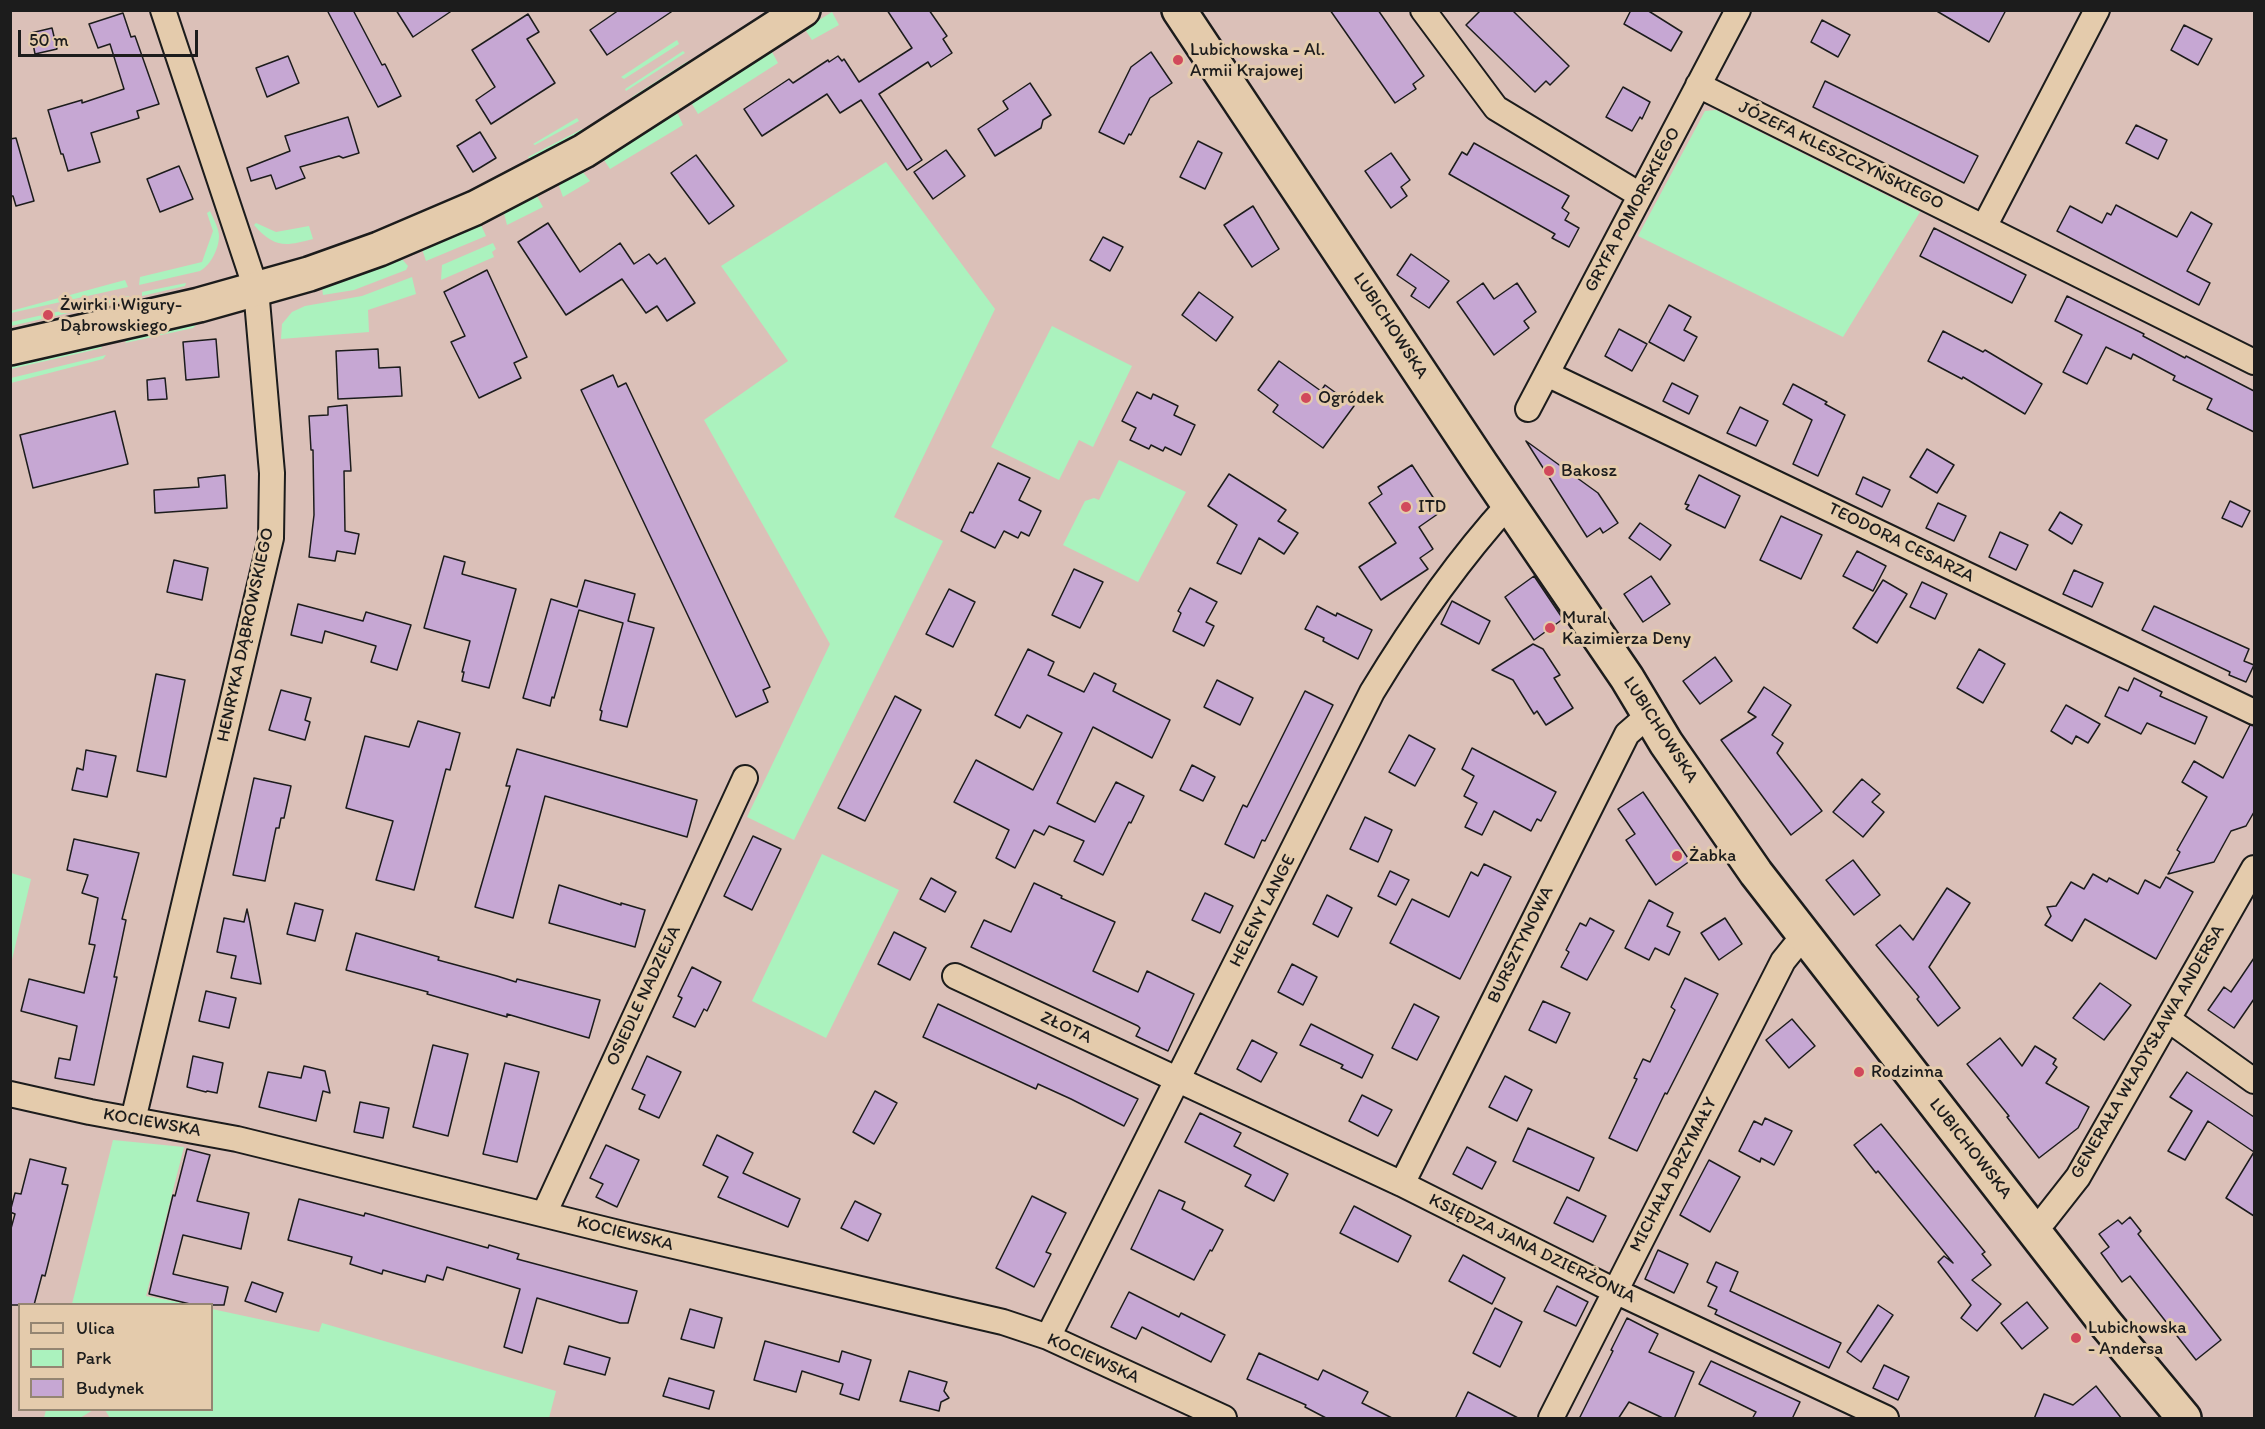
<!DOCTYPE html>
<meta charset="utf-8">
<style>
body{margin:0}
#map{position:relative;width:2265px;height:1429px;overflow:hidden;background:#dbc0b8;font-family:Itim,sans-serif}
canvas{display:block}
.frame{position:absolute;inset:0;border:12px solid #1c1c1c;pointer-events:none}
.legend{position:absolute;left:18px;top:1303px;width:195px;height:108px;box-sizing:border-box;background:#e4cbac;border:2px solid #948572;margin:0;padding:8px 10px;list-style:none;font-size:18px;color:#1c1c1c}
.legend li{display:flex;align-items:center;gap:12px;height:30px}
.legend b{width:30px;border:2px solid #948572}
.scale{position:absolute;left:18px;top:30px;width:180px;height:27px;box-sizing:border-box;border:3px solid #1c1c1c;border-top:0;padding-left:8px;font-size:18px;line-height:21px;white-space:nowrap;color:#1c1c1c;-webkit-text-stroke:4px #e4cbac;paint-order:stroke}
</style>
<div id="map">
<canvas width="2265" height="1429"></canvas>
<div class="frame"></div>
<ul class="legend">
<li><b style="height:8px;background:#e4cbac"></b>Ulica</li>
<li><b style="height:16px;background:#abf2be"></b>Park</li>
<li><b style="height:16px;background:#c6a7d3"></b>Budynek</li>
</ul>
<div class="scale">50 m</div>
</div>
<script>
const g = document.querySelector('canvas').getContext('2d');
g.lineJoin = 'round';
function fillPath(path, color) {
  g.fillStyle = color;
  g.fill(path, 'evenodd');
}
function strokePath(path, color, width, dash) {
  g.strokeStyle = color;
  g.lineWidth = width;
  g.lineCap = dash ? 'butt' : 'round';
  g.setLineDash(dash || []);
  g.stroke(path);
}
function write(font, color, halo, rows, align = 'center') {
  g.font = font + ' Itim,sans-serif';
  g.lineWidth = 6;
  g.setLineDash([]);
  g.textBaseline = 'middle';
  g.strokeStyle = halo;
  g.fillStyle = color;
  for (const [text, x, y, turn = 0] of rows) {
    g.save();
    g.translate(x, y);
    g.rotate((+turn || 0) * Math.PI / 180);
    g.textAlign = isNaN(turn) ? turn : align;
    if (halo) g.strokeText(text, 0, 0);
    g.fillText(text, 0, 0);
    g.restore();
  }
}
fillPath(new Path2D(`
 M832,12L839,25L812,40L806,31L808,27Z
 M677,40L679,44L624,79L621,77Z
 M683,51L685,53L626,91L625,89Z
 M769,52H772L778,63L698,114L692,104V102Z
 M688,61L690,66L637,100L632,97Z
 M1716,110L1920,212L1843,337L1638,236L1705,111Z
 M676,114H678L683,125L610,169L604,160L605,157Z
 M577,118L579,121L535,145L533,144Z
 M582,129L584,133L530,161L528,157Z
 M886,162L995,309L894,517L943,541L794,840L747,817L830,644L704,420L788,361L721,266Z
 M582,171L590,181L563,197L559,186L560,184Z
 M537,196L543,207L507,225L504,213Z
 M210,211C213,218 219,228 219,236C219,248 211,265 200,271L139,285L140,277L202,262L213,231L207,213Z
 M256,223L276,232L309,226L313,239C286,246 275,249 254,225Z
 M476,224L481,225L486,236L426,261L422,249L423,247Z
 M493,243L496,249L492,252L494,257L441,280L442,265Z
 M401,258L408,266L406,270L354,290L323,295L322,287L325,284Z
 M412,277L416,294L368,310L369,332L281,339L282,324L292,312L305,306L362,296Z
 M125,280L128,287L11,313V311Z
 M186,283L185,286L142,296V292Z
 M129,296L130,299L11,326V322Z
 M193,322L196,325L193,328L125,343L129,336Z
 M1052,326L1132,366L1093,447L1079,440L1059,480L991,447Z
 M100,343L102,348L11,369L10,363Z
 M106,355L103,359L11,383V378Z
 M1119,460L1186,492L1138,582L1063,545L1085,501L1094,498L1099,500Z
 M822,854L899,890L826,1038L752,1001Z
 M11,873L31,879L11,964L10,873Z
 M113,1140L184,1147L146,1296L188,1304H72Z
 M212,1309L319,1332L322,1323L556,1391L549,1418H110L105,1410H212Z
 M46,1410H93L80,1418H44Z`), '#abf2be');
const building = new Path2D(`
 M327,10H353L382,65L385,64L401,96L378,107Z
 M396,10H453L413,37Z
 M619,10H674L607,55L590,30Z
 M887,10H929L947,36L943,39L952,53L931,67L928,62L879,94L922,160L907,170L861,100L840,113L827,94L762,136L744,109L789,79L793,83L828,60L829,62L838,56L842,61L844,59L859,82L912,48Z
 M1330,10H1378L1424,76L1413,84L1416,89L1395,103Z
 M1481,10H1512L1569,66L1550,85L1546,81L1535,92L1466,25Z
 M1631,10H1647L1682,32L1671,51L1624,24Z
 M1935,10H2006L1989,42Z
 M123,13L131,37L135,36L159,104L137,111L139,118L91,133L100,162L68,171L63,154H61L48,110L82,100V103L124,89L110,44L98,48L89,24Z
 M528,14L539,32L527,39L555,83L491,124L476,100L495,87L472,50Z
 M1822,20L1850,35L1838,57L1811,42Z
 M2184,25L2212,39L2198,65L2171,50Z
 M52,28L57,49L35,54L31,33Z
 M1151,52L1172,83L1150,98L1131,135L1129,134L1124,144L1099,132L1131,67Z
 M288,56L299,83L267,97L256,68Z
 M1825,81L1978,156L1964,183L1813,107Z
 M1030,83L1051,115L1043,120L1041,128L995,156L978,129L1008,109L1003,101Z
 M1623,87L1650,102L1642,119L1640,117L1632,131L1606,117Z
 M348,117L359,153L343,158L339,156L300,167L305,178L276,189L271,175L251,181L247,168L290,151L285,136Z
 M2136,125L2167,140L2158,159L2126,143Z
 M480,132L496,158L473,172L457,146Z
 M16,138L34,201L16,206L13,196H10V139Z
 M1198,141L1222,153L1205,189L1180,177Z
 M1474,143L1569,196L1562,208L1569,213L1565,220L1579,228L1569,247L1552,238L1555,234L1449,174L1462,152L1467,155Z
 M946,150L965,176L933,199L914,172Z
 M1391,153L1410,180L1401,187L1407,196L1391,208L1365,171Z
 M696,155L734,206L709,224L671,173Z
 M179,166L193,199L160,212L147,179Z
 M2116,205L2177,237L2191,212L2212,224L2187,271L2210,283L2199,305L2057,231L2070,206L2102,223L2107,213L2111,215Z
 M1253,206L1279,249L1252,267L1224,225Z
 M548,223L580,272L620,243L634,264L649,254L657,264L665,258L695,303L667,321L657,306L646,313L622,279L566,315L518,242Z
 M1934,228L2026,275L2012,303L1920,256Z
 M1103,237L1123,247L1110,271L1090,260Z
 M1411,254L1449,281L1429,308L1411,296L1416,288L1397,275Z
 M487,270L527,357L514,363L521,378L479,398L451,342L465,336L444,292Z
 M1483,283L1494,299L1517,283L1536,312L1524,321L1529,328L1494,355L1457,302Z
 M1199,292L1233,317L1216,341L1182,315Z
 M2067,296L2144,334L2143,336L2185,358L2186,356L2254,391V432L2207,409L2212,399L2173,380L2175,376L2133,354L2131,359L2106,347L2087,384L2063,372L2082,335L2055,321Z
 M1669,305L1691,317L1684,330L1697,337L1684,361L1649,342Z
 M1619,329L1647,344L1632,371L1605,356Z
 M1943,331L1983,352L1985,350L2042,384L2025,414L1963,377L1962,379L1928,361Z
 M216,339L219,377L186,380L183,342Z
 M378,349L379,368L400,367L402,396L338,399L336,351Z
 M1279,361L1321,391L1325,385L1354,406L1323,448L1273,412L1278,405L1258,390Z
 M613,375L618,387L626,383L770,687L763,690L768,702L736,717L581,390Z
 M165,378L167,399L148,400L147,380Z
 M1672,383L1698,396L1689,414L1663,401Z
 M1793,384L1827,402L1825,404L1845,415L1818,476L1793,464L1812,420L1783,404Z
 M1137,392L1151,399L1153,394L1178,406L1174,415L1195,425L1181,455L1165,447L1163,451L1151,445L1149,449L1130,440L1136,428L1122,421Z
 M347,405L351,471H344L345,531L359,534L355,554L337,551L335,561L309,557L314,515L313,450H311L309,416L328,415V407Z
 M1740,407L1768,421L1756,446L1727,433Z
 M115,411L128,464L33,488L20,435Z
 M1526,441L1598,493L1618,523L1603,533L1600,528L1587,537Z
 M1927,449L1954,465L1937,493L1910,477Z
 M998,463L1030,478L1019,500L1041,511L1029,536L1021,532L1018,538L1004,531L995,548L961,531L970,512L973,513Z
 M1412,465L1442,511L1419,527L1433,549L1420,558L1428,569L1381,600L1359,567L1396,543L1369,503L1382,494L1378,487Z
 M1229,474L1286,510L1278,521L1298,533L1284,554L1259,538L1241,574L1217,563L1237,525L1208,506Z
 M225,475L227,508L155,513L154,490L199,487L198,478Z
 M1699,475L1740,496L1725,528L1686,509L1689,505L1685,504Z
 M1863,477L1890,490L1882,507L1856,494Z
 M2230,501L2250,511L2242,527L2222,518Z
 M1938,503L1966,516L1954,541L1926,528Z
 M2060,512L2082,525L2072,544L2049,530Z
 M1781,516L1822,535L1801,579L1760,560Z
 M1640,523L1671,545L1660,560L1629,538Z
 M2000,532L2028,545L2016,570L1989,557Z
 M1857,551L1886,566L1873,591L1843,576Z
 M444,556L465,562L462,574L516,589L489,688L462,681L464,672H462L470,641L424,628Z
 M174,560L208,568L202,600L167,592Z
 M1074,569L1103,582L1080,628L1052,615Z
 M2074,570L2103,583L2092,607L2063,594Z
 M1534,576L1563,619L1534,640L1505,597Z
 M1651,576L1670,604L1643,622L1624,594Z
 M585,580L635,594L628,621L654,628L627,727L600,720L602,711L600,710L623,623L579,610L554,698L552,697L550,706L523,698L551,599L577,607Z
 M1883,580L1907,594L1877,643L1853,628Z
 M1922,582L1947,594L1935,619L1910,607Z
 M1190,588L1217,602L1206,622L1214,626L1204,646L1173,631L1181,613L1178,611Z
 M949,589L975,602L953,647L926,634Z
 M1452,601L1490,621L1479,644L1441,624Z
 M298,604L363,621L366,612L411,625L397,670L371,662L376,646L325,631L322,643L291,635Z
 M1317,606L1336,616L1337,613L1372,630L1358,659L1323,641L1324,638L1305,629Z
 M2154,606L2249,649L2244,661L2254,665L2246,682L2229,675L2230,672L2142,630Z
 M1533,644L1543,649L1560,675L1554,678L1573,708L1546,725L1537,711L1534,714L1513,680L1492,670Z
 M1028,649L1054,662L1048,675L1084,692L1094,673L1116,684L1113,691L1170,720L1152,758L1093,727L1057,803L1095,822L1116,782L1144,796L1131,823L1129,822L1103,875L1074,861L1084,841L1049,826L1044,835L1034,830L1015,868L996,858L1009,830L954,802L976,760L1033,790L1062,733L1027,715L1020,728L995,715Z
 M1979,649L2005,664L1983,703L1957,688Z
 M1715,657L1732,681L1700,704L1683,681Z
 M156,674L185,680L166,777L137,771Z
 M2134,678L2162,692L2160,696L2207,717L2195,744L2147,723L2141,734L2105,716L2119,687L2128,691Z
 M1217,680L1253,698L1240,725L1204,707Z
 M1764,687L1791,705L1772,735L1783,743L1777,753L1822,811L1791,835L1721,740L1756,717L1748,712Z
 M281,690L311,698L305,720L310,722L305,740L269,730Z
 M1305,691L1333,705L1265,841L1262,840L1254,858L1225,844L1243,805L1247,807Z
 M895,696L921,710L865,821L838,808Z
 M2066,705L2100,724L2088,743L2076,736L2072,744L2051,731Z
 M418,721L460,733L450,770L446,769L414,890L376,880L393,821L346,808L365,736L409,747Z
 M2250,725L2254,726V812L2246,826L2231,831L2214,862L2168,874L2180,852L2177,850L2207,797L2182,782L2194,761L2223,778Z
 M1409,735L1435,749L1415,786L1389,772Z
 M1472,748L1556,792L1541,821L1537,819L1531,831L1494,811L1482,835L1465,827L1477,803L1464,796L1474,776L1462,769Z
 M517,749L697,800L687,837L545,796L513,918L475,907L510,786H506Z
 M86,750L116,756L107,797L72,790L77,768L83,770Z
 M1192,765L1215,777L1203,801L1180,790Z
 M254,778L291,786L284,818H281L279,828H276L265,881L233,875Z
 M1862,779L1880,794L1872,802L1884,812L1863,837L1833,812Z
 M1643,792L1690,861L1656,885L1626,840L1635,834L1618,809Z
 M1365,817L1392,830L1378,862L1350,849Z
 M753,836L781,849L752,910L724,896Z
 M74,839L139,853L122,919L126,920L114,977H117L94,1085L55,1078L59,1058L70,1060L77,1026L21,1011L29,979L84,993L95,945L89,944L98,898L82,893L88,875L67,870Z
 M1853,860L1880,895L1854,915L1826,880Z
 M1484,864L1511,877L1460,979L1390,943L1412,899L1449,917L1471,872L1478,876Z
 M1390,871L1409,880L1396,905L1378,896Z
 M2093,874L2107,882L2109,878L2138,894L2145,880L2160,888L2166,877L2193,892L2156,959L2085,919L2072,941L2045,925L2051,916L2047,907L2056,906L2071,882L2084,889Z
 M931,878L956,892L945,912L920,899Z
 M1034,883L1062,896L1061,898L1115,922L1093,971L1138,992L1147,971L1194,994L1168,1051L1136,1036L1140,1028L1138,1026L971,947L984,920L1011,932Z
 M559,885L621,905V903L645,910L635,947L549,923Z
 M1947,888L1970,903L1929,967L1960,1008L1938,1026L1917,999L1919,997L1876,945L1900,925L1913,940Z
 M1205,893L1233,906L1220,933L1192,920Z
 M1327,895L1352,908L1338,937L1313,924Z
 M1649,900L1673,913L1667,926L1680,932L1669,955L1655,948L1649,960L1625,948Z
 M295,903L323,910L315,941L287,934Z
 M247,909L250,923L261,984L231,978L236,956L217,952L224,918L244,922Z
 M1590,918L1614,931L1587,980L1561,967L1569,952L1566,950L1580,923L1586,926Z
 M1725,918L1742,944L1719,960L1701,933Z
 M894,932L926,948L910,980L878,964Z
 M356,933L439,957L438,960L497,976L516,982L517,979L600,1000L589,1038L507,1014V1017L427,994L428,992L346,970Z
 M2254,958V999L2234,1028L2208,1010L2224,987L2231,992Z
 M1292,964L1317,977L1303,1005L1278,992Z
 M692,967L721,982L707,1011L704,1009L695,1027L673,1017L682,998L678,996Z
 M1685,978L1718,994L1667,1094L1665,1093L1637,1151L1609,1138L1637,1079L1634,1078L1643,1059L1650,1062L1675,1010L1671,1007Z
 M2100,983L2131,1005L2104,1040L2073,1018Z
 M206,991L236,998L229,1028L199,1021Z
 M1543,1001L1570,1013L1556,1043L1529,1030Z
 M938,1004L1138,1099L1124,1126L1071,1099L1038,1084L1036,1089L923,1037Z
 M1414,1004L1439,1017L1417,1060L1392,1048Z
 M1792,1019L1815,1046L1789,1068L1766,1040Z
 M1311,1024L1373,1055L1362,1078L1341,1068L1343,1065L1300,1045Z
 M2000,1038L2022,1066L2035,1046L2056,1059L2053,1064L2057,1067L2046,1083L2089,1107L2078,1128L2039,1158L2007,1117L2009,1116L1967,1064Z
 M1252,1040L1277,1053L1261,1082L1237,1069Z
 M433,1045L468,1054L448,1136L413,1127Z
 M193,1056L223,1063L217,1093L207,1091L206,1092L187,1087Z
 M647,1056L681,1072L659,1118L639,1109L645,1095L632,1089Z
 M505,1063L539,1072L517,1162L483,1154Z
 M304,1066L325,1071L330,1093L323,1091L316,1121L259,1107L268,1072L301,1078Z
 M2187,1072L2254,1117V1216L2226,1198L2254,1152L2208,1121L2185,1160L2168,1151L2192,1111L2170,1097Z
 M1505,1076L1532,1090L1517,1121L1489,1107Z
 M875,1091L897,1103L874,1144L853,1132Z
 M1362,1095L1392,1110L1378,1136L1349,1121Z
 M360,1102L389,1108L383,1138L354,1132Z
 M1200,1113L1241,1133L1234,1146L1288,1174L1274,1201L1245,1186L1251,1175L1185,1142Z
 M1765,1118L1792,1131L1774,1165L1761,1158L1760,1162L1739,1151L1754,1121L1762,1125Z
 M1881,1124L1985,1252L1982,1254L1991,1265L1972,1280L2001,1304L1977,1331L1961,1318L1971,1305L1938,1262L1944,1256L1953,1263L1878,1171L1876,1173L1854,1145Z
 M1528,1128L1594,1158L1579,1191L1513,1161Z
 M717,1135L753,1153L743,1173L800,1199L788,1227L718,1197L728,1177L703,1165Z
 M606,1145L639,1160L617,1207L596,1197L603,1184L590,1178Z
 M1467,1147L1496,1162L1482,1189L1453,1174Z
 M187,1149L210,1155L197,1201L249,1213L241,1249L183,1235L173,1274L228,1287L224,1305H194L149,1294L173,1195L175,1196Z
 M30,1159L66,1168L62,1184L68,1185L45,1276L42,1275L34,1305H10V1232L15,1214L10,1212L15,1193L21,1194Z
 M1709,1160L1740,1177L1710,1232L1680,1215Z
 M1159,1190L1185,1202L1182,1209L1223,1230L1212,1251L1210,1250L1194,1280L1131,1249Z
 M1032,1196L1066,1213L1046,1252L1051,1254L1034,1287L996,1268Z
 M1567,1197L1606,1216L1593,1242L1554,1223Z
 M299,1199L364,1216L365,1213L488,1248L489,1245L519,1254L517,1259L637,1291L628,1323H620L537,1298L522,1353L504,1347L520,1289L447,1267L443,1280L427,1275L425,1282L383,1270L382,1274L350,1264L352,1257L288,1240Z
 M855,1201L881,1214L868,1241L841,1228Z
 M1354,1206L1411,1236L1398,1262L1340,1233Z
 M2130,1217L2141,1231L2138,1234L2221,1340L2196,1360L2130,1276L2122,1282L2101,1253L2109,1247L2099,1234L2118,1220L2122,1224Z
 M1658,1250L1688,1264L1674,1293L1645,1279Z
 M1463,1255L1505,1278L1492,1304L1449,1281Z
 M1716,1262L1738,1272L1730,1291L1841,1343L1829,1368L1715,1314L1717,1310L1708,1306L1717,1287L1707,1282Z
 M252,1282L283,1293L276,1312L245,1301Z
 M1557,1286L1588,1302L1576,1326L1544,1311Z
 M1129,1292L1179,1317L1181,1313L1225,1335L1211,1362L1142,1327L1136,1339L1111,1327Z
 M2027,1302L2048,1328L2022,1349L2001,1323Z
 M1878,1305L1893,1315L1861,1362L1847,1352Z
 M1495,1308L1522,1322L1500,1367L1473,1353Z
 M690,1309L722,1318L714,1348L681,1339Z
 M1627,1318L1658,1334L1649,1352L1694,1372L1674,1419H1665L1629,1402L1618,1419H1579L1613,1351L1611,1350Z
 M765,1341L839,1362L842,1351L871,1360L859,1400L840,1394L843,1384L802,1371L796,1392L754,1380Z
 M569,1346L610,1358L605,1375L564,1364Z
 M1259,1353L1318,1380L1323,1370L1368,1392L1362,1403L1394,1419H1328L1305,1407L1306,1405L1247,1379Z
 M1711,1361L1800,1402L1792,1419H1752L1756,1412L1699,1384Z
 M1884,1365L1909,1377L1898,1400L1873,1388Z
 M909,1371L947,1382L944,1391L949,1398L941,1402L939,1411L900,1401Z
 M669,1378L714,1391L709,1409L663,1396Z
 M2096,1386L2122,1419H2034L2044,1394L2073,1405Z
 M1468,1392L1520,1419H1455Z`);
fillPath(building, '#c6a7d3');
strokePath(building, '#1c1c1c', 1.5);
const street = new Path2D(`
 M1423,10L1496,108L1640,195
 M1698,85L2254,362
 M1984,227L2097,10
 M1547,374L2254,712
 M1528,409L1738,10
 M955,976L1402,1184L1615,1291L1886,1418
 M2169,1020L2254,1081
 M10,1094L90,1112L237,1139L631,1236L1003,1322L1048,1337L1224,1418
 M133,1120L271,538L272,473L256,289L163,10
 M1402,1184L1627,734L1650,714
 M544,1214L745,778
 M2031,1228L2045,1219L2078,1177L2254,868
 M1048,1337L1372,692C1412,626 1457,561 1509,504
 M1551,1418L1783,961L1804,935`);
const secondary = new Path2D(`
 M1179,10L1481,464L1627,678L1666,743L1756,873L2106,1324L2184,1418
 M10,348L199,305L309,274L379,249L475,208L584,151L803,10`);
strokePath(street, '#1c1c1c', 28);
strokePath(secondary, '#1c1c1c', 38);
strokePath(street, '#e4cbac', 24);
strokePath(secondary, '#e4cbac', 33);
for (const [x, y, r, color] of [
 [1178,60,6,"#d1495b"],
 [48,315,6,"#d1495b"],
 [1306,398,6,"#d1495b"],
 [1549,471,6,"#d1495b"],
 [1406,507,6,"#d1495b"],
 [1550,628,6,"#d1495b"],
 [1677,856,6,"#d1495b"],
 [1859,1072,6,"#d1495b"],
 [2076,1338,6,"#d1495b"]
]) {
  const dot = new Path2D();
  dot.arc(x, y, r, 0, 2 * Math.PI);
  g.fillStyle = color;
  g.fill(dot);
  strokePath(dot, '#e4cbac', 2);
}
write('18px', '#1c1c1c', '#e4cbac', [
 ["Lubichowska - Al.",1190,50],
 ["Armii Krajowej",1190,71],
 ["Żwirki i Wigury-",60,305],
 ["Dąbrowskiego",60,326],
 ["Ogródek",1318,398],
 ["Bakosz",1561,471],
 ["ITD",1418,507],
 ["Mural",1562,618],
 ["Kazimierza Deny",1562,639],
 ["Żabka",1689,856],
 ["Rodzinna",1871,1072],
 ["Lubichowska",2088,1328],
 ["- Andersa",2088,1349]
], 'left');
write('18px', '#1c1c1c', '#e4cbac', [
 ["JÓZEFA KLESZCZYŃSKIEGO",1841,156,26],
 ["GRYFA POMORSKIEGO",1633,210,-62],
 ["LUBICHOWSKA",1390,326,57],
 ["TEODORA CESARZA",1901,543,26],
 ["HENRYKA DĄBROWSKIEGO",246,635,-78],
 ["LUBICHOWSKA",1660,730,57],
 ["HELENY LANGE",1263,911,-63],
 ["BURSZTYNOWA",1521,945,-64],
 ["OSIEDLE NADZIEJA",644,996,-65],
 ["ZŁOTA",1066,1028,25],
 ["GENERAŁA WŁADYSŁAWA ANDERSA",2148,1052,-60],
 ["KOCIEWSKA",152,1123,10],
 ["LUBICHOWSKA",1970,1149,52],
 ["MICHAŁA DRZYMAŁY",1674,1175,-63],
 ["KOCIEWSKA",625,1234,14],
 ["KSIĘDZA JANA DZIERŻONIA",1532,1249,26],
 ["KOCIEWSKA",1093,1359,24]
]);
</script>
